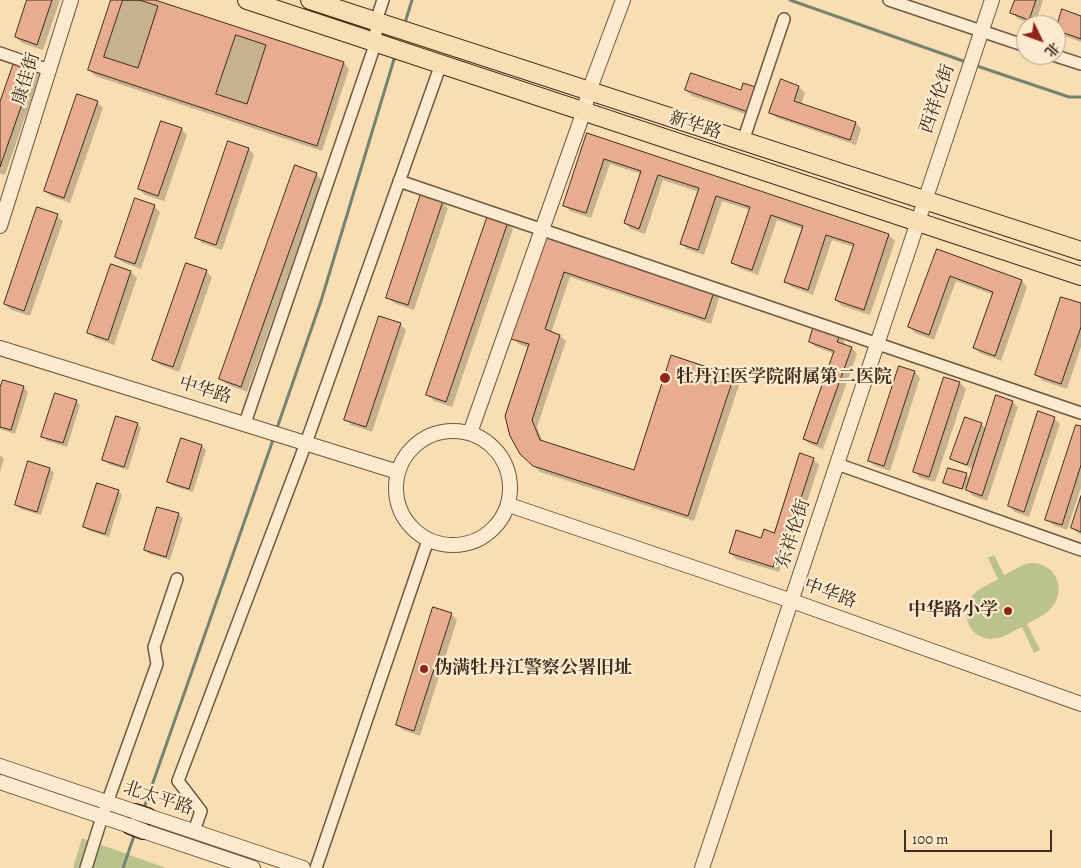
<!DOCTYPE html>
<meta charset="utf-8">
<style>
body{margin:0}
#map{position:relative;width:1081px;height:868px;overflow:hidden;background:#f9deb3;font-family:Alegreya,"Noto Serif SC",serif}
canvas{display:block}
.north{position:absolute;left:1016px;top:15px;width:50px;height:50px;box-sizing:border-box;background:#fbeace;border:1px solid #af9e87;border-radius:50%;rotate:132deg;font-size:14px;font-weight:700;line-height:20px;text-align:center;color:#3d2d1d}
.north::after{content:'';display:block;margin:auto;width:18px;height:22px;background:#8f2418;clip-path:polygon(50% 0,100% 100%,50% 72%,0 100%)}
.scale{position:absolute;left:904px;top:830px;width:148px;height:22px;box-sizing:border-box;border:2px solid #3d2d1d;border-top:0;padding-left:6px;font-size:15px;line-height:18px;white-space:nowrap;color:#3d2d1d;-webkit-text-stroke:4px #fbeace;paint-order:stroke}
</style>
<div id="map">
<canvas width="1081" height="868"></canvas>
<div class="north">北</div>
<div class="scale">100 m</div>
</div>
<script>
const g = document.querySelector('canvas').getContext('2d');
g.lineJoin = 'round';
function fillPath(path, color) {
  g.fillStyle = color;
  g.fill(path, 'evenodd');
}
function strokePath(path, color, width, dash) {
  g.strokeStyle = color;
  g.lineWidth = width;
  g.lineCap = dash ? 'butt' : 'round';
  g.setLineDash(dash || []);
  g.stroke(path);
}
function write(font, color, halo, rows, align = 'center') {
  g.font = font + ' Alegreya,"Noto Serif SC",serif';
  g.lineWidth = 4.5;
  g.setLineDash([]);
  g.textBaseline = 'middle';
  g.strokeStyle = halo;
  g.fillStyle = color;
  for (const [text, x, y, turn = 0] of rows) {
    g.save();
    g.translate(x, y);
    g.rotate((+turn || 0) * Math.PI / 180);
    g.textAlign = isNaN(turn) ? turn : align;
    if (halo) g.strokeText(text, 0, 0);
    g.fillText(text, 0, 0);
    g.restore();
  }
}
fillPath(new Path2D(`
 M994,555L1004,575C1013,571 1023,563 1033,563C1056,564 1066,589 1053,606C1047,614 1036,619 1027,624L1040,650L1034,653L1022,627C1014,630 1006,637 998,638C973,644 957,616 972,596C978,588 990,584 998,579L988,558Z
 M82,838L166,868H73Z`), '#bbc28e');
fillPath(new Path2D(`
 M29,0H60L43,50L22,43L16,37Z
 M112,0H151L344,63L349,69L322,151L95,76L89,70Z
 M1016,0H1043L1035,25L1018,19L1012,13Z
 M1081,17V42L1062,35L1056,30Z
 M16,58L41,71L5,175L0,174V105Z
 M781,81L799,87L805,93L801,105L856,123L861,129L856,145L777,118L771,113Z
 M759,89L764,95L757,118L692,96L686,90L741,91Z
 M97,102L103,108L70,203L51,196L45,191Z
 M181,129L187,135L164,201L145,195L139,189Z
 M588,134L889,235L895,241L870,315L842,306L836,300L854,247L832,240L813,295L792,287L786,282L803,229L777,220L758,275L739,268L733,262L750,210L722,201L704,255L687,249L682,244L699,192L663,180L645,234L631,229L625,223L641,174L610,164L591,218L570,211L564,205Z
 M249,149L254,155L222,250L202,243L196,237Z
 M316,174L322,180L247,392L226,384L221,378Z
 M442,202L448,208L414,310L394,303L388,298Z
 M154,206L160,212L141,269L122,262L116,256Z
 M57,216L63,221L30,316L11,310L5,304Z
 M507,223L513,229L452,407L434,401L428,395Z
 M548,234L720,295L711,324L570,277L551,333L560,336L566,341L537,427L543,442L635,472L734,377L740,382L694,521L540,472L521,453L529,348L519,344L513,338Z
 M937,251L1022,281L1027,287L1001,361L980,353L975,348L994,295L956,281L934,340L915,333L910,327Z
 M111,266L131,272L137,278L114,345L95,338L89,332Z
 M206,271L212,277L179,372L160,365L154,359Z
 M1081,305V347L1067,389L1043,381L1037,375Z
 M400,324L406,330L372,432L351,425L346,419Z
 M839,336L845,342L844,346L852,348L857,354L823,449L810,444L804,439L835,354L816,347L810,342Z
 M915,372L920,378L890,471L875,466L869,460Z
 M945,379L960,383L966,389L935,482L920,478L915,472Z
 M3,381L24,388L28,392L15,434L0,429V393Z
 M76,401L80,405L67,447L47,441L43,436Z
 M1012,402L1018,407L987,501L973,496L965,488L964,490L947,485L945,482L966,475L971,479L974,469L956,462L951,458L966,419L981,424L987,430Z
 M1054,418L1060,424L1029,517L1015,512L1009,506Z
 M137,424L141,428L128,470L108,464L104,460Z
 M1081,427V488L1067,530L1053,525L1047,519Z
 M202,446L206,450L193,492L173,486L168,482Z
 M0,455L4,459L0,472Z
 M813,459L819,465L794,543L789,541L779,572L736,559L730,553L775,534Z
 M50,469L54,473L41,515L20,509L16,505Z
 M118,491L122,495L109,537L89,531L85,527Z
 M1081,501V535L1072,528Z
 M178,514L183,518L170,560L149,554L145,550Z
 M451,614L457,620L420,736L403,730L397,725Z`), '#0003');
strokePath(new Path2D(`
 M790,0L966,62
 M404,26L412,0
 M974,65L1069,97H1081
 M276,431L321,301L395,56
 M143,811L274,437
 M123,868L135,833`), '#778371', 3);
const building = new Path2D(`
 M27,0H52L37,45L15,37Z
 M111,0H155L344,62L317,146L88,70Z
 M123,0H139L158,6L138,68L104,57Z
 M1015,0H1036L1029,20L1010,13Z
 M1062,9L1081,16V39L1056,30Z
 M236,35L266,45L247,104L216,94Z
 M16,57L36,64L0,167V102Z
 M691,73L741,90L743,83L759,88L751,113L685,90Z
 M781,79L799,86L794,101L856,122L850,140L769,113Z
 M77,94L98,101L64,198L44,191Z
 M161,121L182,128L158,196L138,189Z
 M587,133L889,234L864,310L835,300L854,244L826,235L808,290L784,282L803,226L771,215L752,270L731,263L750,207L716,196L698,250L680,244L699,188L658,175L639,229L624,223L641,171L604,159L586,213L563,206Z
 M228,141L249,148L216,245L195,238Z
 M295,165L317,173L241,387L219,379Z
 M421,194L443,201L408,305L386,298Z
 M135,198L155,205L135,264L115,257Z
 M37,207L58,214L24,311L4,304Z
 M488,215L508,222L446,402L426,395Z
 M547,233L715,289L705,319L564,272L545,329L560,335L532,420L540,440L634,470L671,355L734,376L688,516L533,466L520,454L510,436L505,416L529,344L511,339Z
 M937,249L1022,280L995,356L973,348L993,292L950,276L929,335L908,327Z
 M186,263L207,270L173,367L152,360Z
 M111,264L131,271L108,340L87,333Z
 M1061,297L1081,303V327L1061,384L1035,375Z
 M379,316L401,323L366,427L344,420Z
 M814,325L840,335L837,342L852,347L817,444L803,439L834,351L809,342Z
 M899,366L915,371L884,466L868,461Z
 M944,377L960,382L929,477L913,472Z
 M3,380L24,386L11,430L0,427V388Z
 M55,393L77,400L63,443L41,437Z
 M996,395L1013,401L982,496L966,490Z
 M1038,411L1055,417L1024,512L1008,506Z
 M116,416L138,423L124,467L102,460Z
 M965,417L982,423L967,465L950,459Z
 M1076,425L1081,426V465L1062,525L1045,520Z
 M181,438L202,445L189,489L167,482Z
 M800,453L814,458L788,538L783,536L773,567L729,553L736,530L761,538L764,529L774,533Z
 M28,461L50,468L37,512L15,505Z
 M948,468L967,473L962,489L943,483Z
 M97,483L119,490L105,534L83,527Z
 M1081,496V532L1071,528Z
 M157,507L179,513L166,557L144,550Z
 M433,607L452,613L414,731L396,725Z`);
fillPath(building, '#e8ac91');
strokePath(building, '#3d2d1d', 1);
const minor = new Path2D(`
 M889,0L1026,46
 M0,53L49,70
 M1053,55L1081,64
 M743,141L784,19
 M399,181L1081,413
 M245,423L376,42V21L383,0
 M837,464L1081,550
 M194,831L201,811L178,781L306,443L441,64
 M86,868L102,817L157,664L154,647L177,579
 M316,868L428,540`);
const tertiary = new Path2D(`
 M0,226L71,0
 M0,348L398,472
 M396 488a57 57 0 1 1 114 0a57 57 0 1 1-114 0Z
 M470,433L584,111L589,91L623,0
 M509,505L792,601L1081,704
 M0,766L136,812
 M0,782L130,826
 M148,816L303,868
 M143,831L253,868
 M702,868L992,0`);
const secondary = new Path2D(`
 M136,812L148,816
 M130,826L143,831`);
const primary = new Path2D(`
 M247,0L1081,276
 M310,0L1081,251`);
strokePath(minor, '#6c5942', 14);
strokePath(tertiary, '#6c5942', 16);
strokePath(secondary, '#3d2d1d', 18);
strokePath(primary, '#3d2d1d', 20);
strokePath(minor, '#fbeace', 11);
strokePath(tertiary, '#fbeace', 14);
strokePath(secondary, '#fbeace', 15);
strokePath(primary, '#f9deb3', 18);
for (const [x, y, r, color] of [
 [665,378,6,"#8f2418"],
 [1008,611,5,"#8f2418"],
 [424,669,5,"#8f2418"]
]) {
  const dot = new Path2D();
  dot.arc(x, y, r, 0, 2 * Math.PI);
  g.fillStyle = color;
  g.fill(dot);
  strokePath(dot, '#fbeace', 2);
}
write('18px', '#3d2d1d', '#fbeace', [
 ["康佳街",27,79,-73],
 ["西祥伦街",938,99,-71],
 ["新华路",695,126,18],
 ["中华路",205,391,17],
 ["东祥伦街",794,534,-72],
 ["中华路",830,594,20],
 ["北太平路",158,799,18]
]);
write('bold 18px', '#3d2d1d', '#fbeace', [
 ["牡丹江医学院附属第二医院",676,378],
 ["中华路小学",998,611,"right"],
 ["伪满牡丹江警察公署旧址",434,669]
], 'left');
</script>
